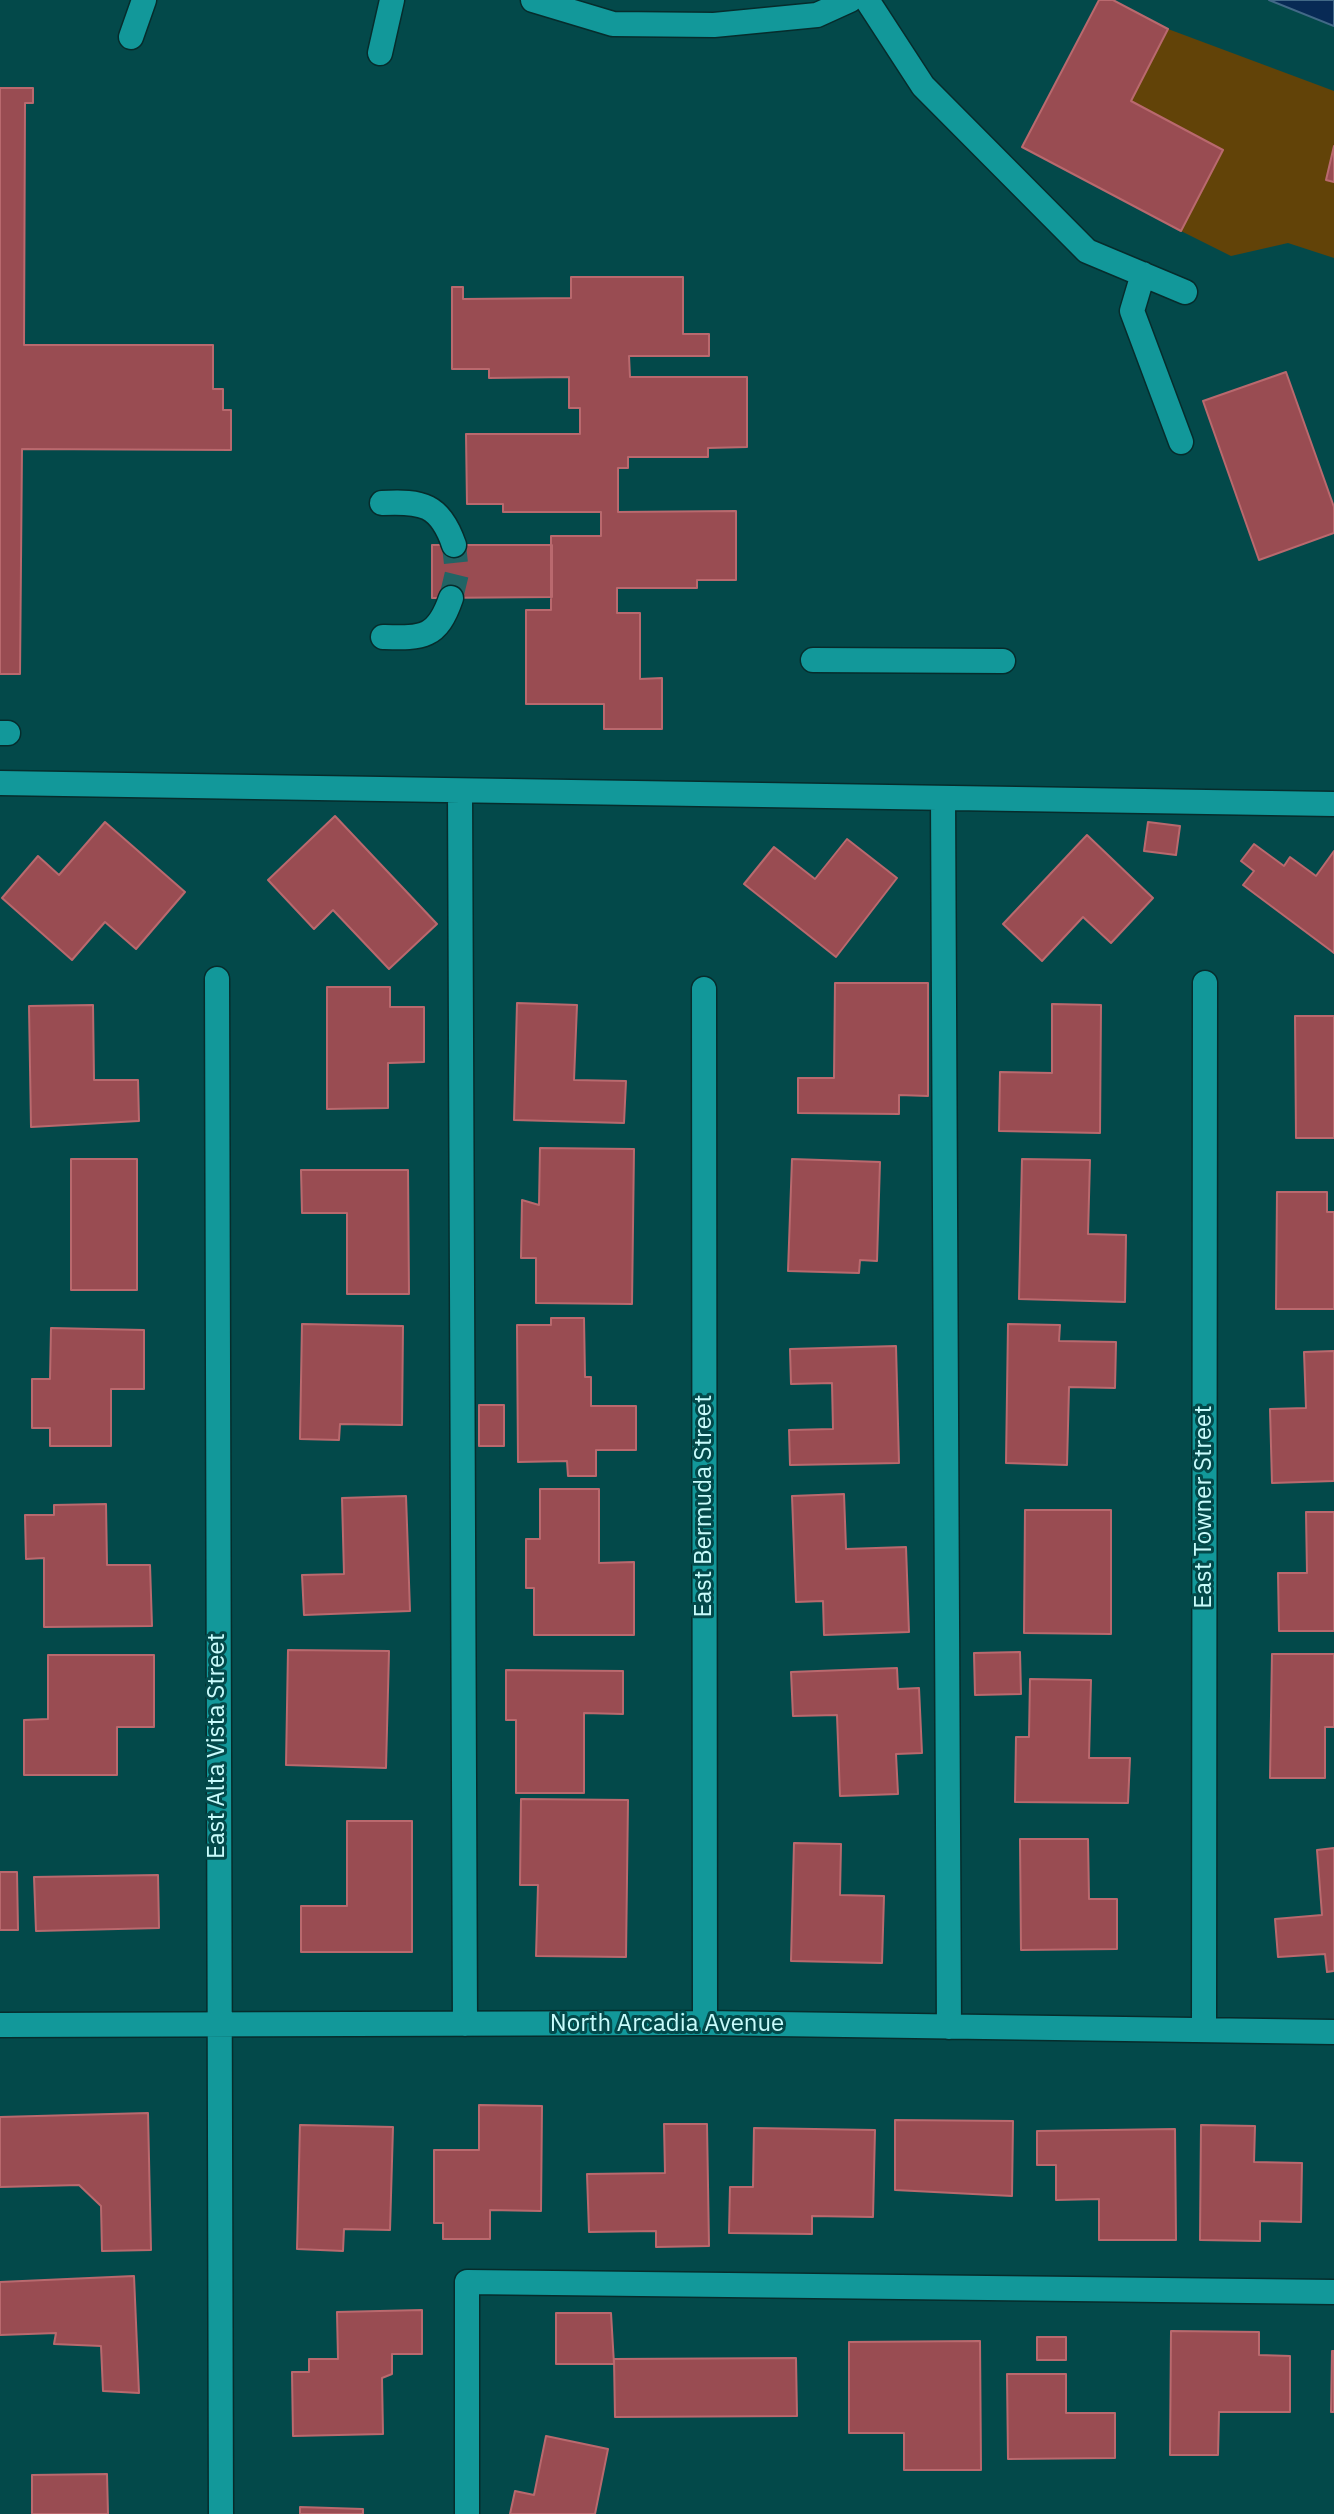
<!DOCTYPE html>
<style>
body{margin:0}
canvas{display:block;background:#03494a}
</style>
<canvas width="1334" height="2514"></canvas>
<script>
const g = document.querySelector('canvas').getContext('2d');
g.lineJoin = 'round';
function fillPath(path, color) {
  g.fillStyle = color;
  g.fill(path, 'evenodd');
}
function strokePath(path, color, width, dash) {
  g.strokeStyle = color;
  g.lineWidth = width;
  g.lineCap = dash ? 'butt' : 'round';
  g.setLineDash(dash || []);
  g.stroke(path);
}
function write(font, color, halo, rows, align = 'center') {
  g.font = font + ' "IBM Plex Sans",sans-serif';
  g.lineWidth = 6;
  g.setLineDash([]);
  g.textBaseline = 'middle';
  g.strokeStyle = halo;
  g.fillStyle = color;
  for (const [text, x, y, turn = 0] of rows) {
    g.save();
    g.translate(x, y);
    g.rotate((+turn || 0) * Math.PI / 180);
    g.textAlign = isNaN(turn) ? turn : align;
    if (halo) g.strokeText(text, 0, 0);
    g.fillText(text, 0, 0);
    g.restore();
  }
}
fillPath(new Path2D(`
 M1168,29L1334,91V146L1326,179L1334,182V258L1288,243L1231,256L1181,231L1223,150L1131,101Z`), '#624308');
const water = new Path2D(`
 M1269,0H1334V26Z`);
fillPath(water, '#082a55');
strokePath(water, '#426987', 2);
const building = new Path2D(`
 M1099,0H1113L1168,29L1131,101L1223,150L1181,231L1022,147Z
 M0,88H33V103H25L24,345H213V389H223V410H231V450L22,449L20,674H0Z
 M1334,146V182L1326,180Z
 M571,277H683V334H709V356H629L630,377H747V447L708,448V457H628V468H618V512L736,511V580H697V588H617V613H640V679L662,678V729H604V704H526V610H551V536H601V512H503V504H467L466,434H580V408H569V377L489,378V369H452V287H463V299L571,298Z
 M1286,372L1334,507V533L1259,560L1203,401Z
 M432,545H552V597L432,598Z
 M335,816L437,924L389,969L333,910L314,929L268,880Z
 M105,822L185,892L136,949L105,922L72,960L2,898L38,856L59,875Z
 M1148,822L1180,826L1176,855L1144,851Z
 M1087,835L1153,898L1111,943L1083,917L1042,961L1003,924Z
 M847,839L897,878L836,957L744,884L774,847L815,879Z
 M1254,844L1284,866L1290,857L1316,876L1334,851V953L1243,885L1254,871L1241,861Z
 M835,983H928V1096L899,1095V1114L798,1113V1078H834Z
 M327,987H390V1007H424V1062L388,1063V1108L327,1109Z
 M517,1003L577,1005L574,1080L626,1081L624,1123L514,1120Z
 M1052,1004L1101,1005L1100,1133L999,1131L1000,1072L1052,1073Z
 M93,1005L94,1080H138L139,1121L31,1127L29,1006Z
 M1295,1016H1334V1138H1296Z
 M540,1148L634,1149L632,1304L536,1303V1258H521L522,1200L539,1205Z
 M71,1159H137V1290H71Z
 M792,1159L880,1162L877,1261L860,1260L859,1273L788,1271Z
 M1022,1159L1090,1160L1088,1234L1126,1235L1125,1302L1019,1299Z
 M301,1170H408L409,1294H347V1213H302Z
 M1277,1192H1327V1212H1334V1309H1276Z
 M551,1318H584L585,1377H591V1406H636V1450H596V1476H568L567,1461L518,1462L517,1325H551Z
 M302,1324L403,1326L402,1425L340,1424L339,1440L300,1439Z
 M1008,1324L1060,1325L1059,1341L1116,1342L1115,1388L1069,1387L1067,1465L1006,1463Z
 M51,1328L144,1330V1389H111V1446H50V1428H32V1379H50Z
 M896,1346L899,1463L790,1465L789,1430L833,1429L832,1383L791,1384L790,1349Z
 M1334,1351V1481L1272,1483L1270,1409L1306,1408L1304,1352Z
 M479,1405H504V1446H479Z
 M540,1489H599V1563L634,1562V1635H534V1588H526V1539H540Z
 M844,1494L846,1549L906,1547L909,1632L824,1635L823,1601L796,1602L792,1496Z
 M406,1496L410,1611L304,1615L302,1575L344,1574L342,1498Z
 M106,1504L107,1565H150L152,1626L44,1627V1558L26,1559L25,1515H54V1505Z
 M1025,1510H1111V1634L1024,1633Z
 M1306,1512H1334V1631H1279L1278,1573H1307Z
 M288,1650L389,1651L386,1768L286,1765Z
 M1020,1652L1021,1694L975,1695L974,1653Z
 M1272,1654H1334V1727H1325V1778H1270Z
 M48,1655H154V1727H117V1775H24V1720L48,1719Z
 M897,1668L898,1689L919,1688L922,1753L896,1754L898,1794L840,1796L837,1715L793,1716L791,1672Z
 M506,1670L623,1671V1714L584,1713V1793H516V1720H506Z
 M1030,1679L1091,1680L1089,1758H1130L1128,1803L1015,1802L1016,1737H1029Z
 M521,1799L628,1800L626,1957L536,1956L538,1885H520Z
 M347,1821H412V1952H301V1906H347Z
 M1020,1839H1088L1089,1899H1117V1949L1021,1950Z
 M794,1843L841,1844L840,1895L884,1896L882,1963L791,1961Z
 M1334,1848V1971L1327,1972L1325,1954L1278,1957L1275,1919L1322,1915L1317,1850Z
 M0,1872H17L18,1930H0Z
 M158,1875L159,1928L36,1931L34,1877Z
 M479,2105L542,2106L541,2211L490,2210V2239H443V2223H434V2150H479Z
 M148,2113L151,2250L102,2251L101,2206L79,2185L0,2187V2117Z
 M895,2120L1013,2121L1012,2196L895,2190Z
 M664,2124H707L709,2246L656,2247V2231L589,2232L587,2174L665,2173Z
 M300,2125L393,2127L390,2230L344,2229L343,2251L297,2249Z
 M1201,2125L1255,2126L1254,2162L1302,2163L1301,2222L1260,2221V2241L1200,2240Z
 M754,2128L875,2130L873,2217L812,2216V2234L729,2233L730,2187H753Z
 M1175,2129L1176,2240H1099V2199L1056,2200V2165H1037V2131Z
 M134,2276L139,2393L103,2391L101,2346L54,2344L56,2333L0,2335V2282Z
 M422,2310V2354H392V2374L382,2378L383,2434L293,2436L292,2372H309V2359H338L337,2312Z
 M556,2313H611L614,2364H556Z
 M1171,2331L1259,2332V2355L1290,2356V2412H1219L1218,2455H1170Z
 M1037,2337H1066V2360H1037Z
 M980,2341L981,2470H904V2433H849V2342Z
 M1332,2351H1334V2412H1331Z
 M796,2358L797,2416L615,2417L614,2359Z
 M1007,2374H1066V2413H1115V2458L1008,2459Z
 M546,2436L608,2449L595,2514H510L515,2491L534,2495Z
 M107,2474L108,2514H32V2475Z
 M300,2507L363,2509V2514H300Z`);
fillPath(building, '#994c52');
strokePath(building, '#b9696e', 2);
strokePath(new Path2D(`
 M451,598L457,573L454,545`), '#216465', 24, [24, 12]);
const minor = new Path2D(`
 M533,0L613,24L714,25L817,15L850,0
 M867,0L923,86L1087,251L1185,292
 M131,37L144,0
 M380,53L392,0
 M1143,274L1132,311L1181,442
 M382,503C422,501 440,504 454,545
 M383,637C422,638 437,639 451,598
 M813,660L1003,661
 M0,733H8
 M0,783L1334,804
 M460,791L465,2024
 M943,798L949,2027
 M217,979L221,2514
 M704,989L705,2023
 M0,2025L705,2023L1334,2032
 M1204,2030L1205,983
 M467,2514V2282L1334,2292`);
strokePath(minor, '#062c2c', 27);
strokePath(minor, '#12989a', 24);
write('24px', '#c8fbfb', '#03494a', [
 ["East Bermuda Street",704,1506,-90],
 ["East Towner Street",1204,1507,-90],
 ["East Alta Vista Street",217,1746,-90],
 ["North Arcadia Avenue",667,2024]
]);
</script>
